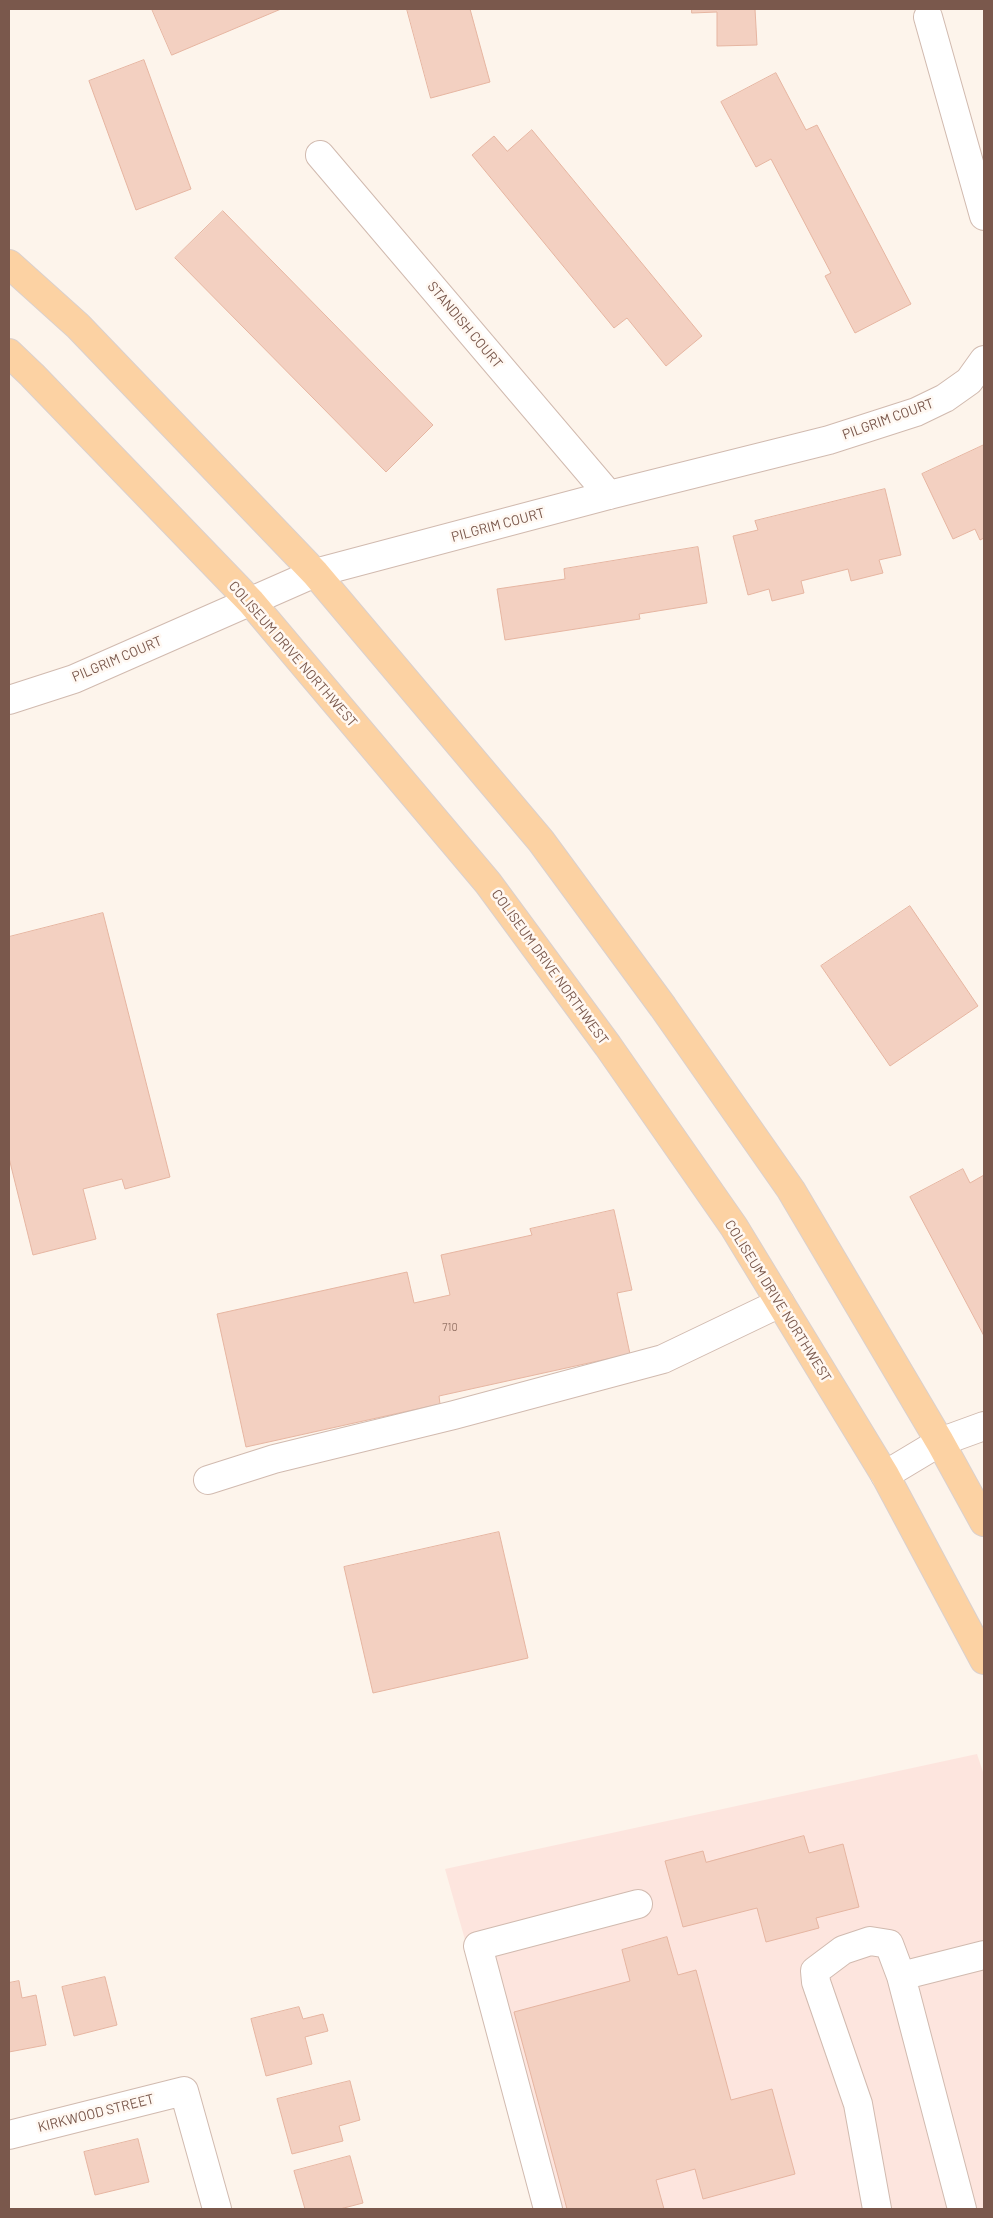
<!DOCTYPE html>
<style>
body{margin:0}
#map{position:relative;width:993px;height:2218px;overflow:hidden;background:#fdf4eb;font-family:Barlow,sans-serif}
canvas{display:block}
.frame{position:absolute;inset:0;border:10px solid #7a584c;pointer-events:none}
</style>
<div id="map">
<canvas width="993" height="2218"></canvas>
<div class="frame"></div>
</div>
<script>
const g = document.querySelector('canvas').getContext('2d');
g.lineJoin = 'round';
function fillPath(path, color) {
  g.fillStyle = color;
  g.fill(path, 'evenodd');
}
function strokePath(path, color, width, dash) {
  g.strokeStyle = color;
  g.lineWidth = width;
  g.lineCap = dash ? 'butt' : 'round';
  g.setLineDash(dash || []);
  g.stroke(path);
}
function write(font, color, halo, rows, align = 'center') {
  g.font = font + ' Barlow,sans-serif';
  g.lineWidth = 5;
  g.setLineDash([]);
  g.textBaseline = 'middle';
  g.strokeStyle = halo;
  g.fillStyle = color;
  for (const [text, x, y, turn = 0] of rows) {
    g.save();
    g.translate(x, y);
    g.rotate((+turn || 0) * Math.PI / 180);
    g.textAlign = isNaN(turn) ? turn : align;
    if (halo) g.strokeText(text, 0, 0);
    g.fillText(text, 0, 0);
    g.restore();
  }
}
fillPath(new Path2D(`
 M977,1754L984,1775V2209H541L445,1869Z`), '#fde5de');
const building = new Path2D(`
 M152,9H281L172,55Z
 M407,9H470L490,82L431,98Z
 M692,9H755L757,45L717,46V12L692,13Z
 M144,60L191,189L136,210L89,81Z
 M776,73L806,130L817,125L911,304L855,333L825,276L831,273L771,159L756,167L721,102Z
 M532,130L702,336L666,366L627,318L614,328L472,155L494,136L507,151Z
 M223,211L433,425L386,472L175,258Z
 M984,445V538L980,540L975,529L953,539L922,474Z
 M885,489L901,555L879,560L883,573L851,581L848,569L801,581L804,593L772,601L769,589L748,595L733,536L758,530L755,521Z
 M698,547L707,603L639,614L640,619L505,640L497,589L565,579L564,569Z
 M910,906L978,1006L890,1066L821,966Z
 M103,913L170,1177L125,1189L122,1179L83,1189L96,1239L33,1255L9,1158V937Z
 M963,1169L970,1183L984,1175V1336L910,1197Z
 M614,1210L632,1290L617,1293L630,1354L439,1396L440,1404L246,1447L217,1314L407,1272L414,1303L450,1295L441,1255L532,1235L530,1229Z
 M499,1532L528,1658L373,1693L344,1567Z
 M804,1836L809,1853L843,1844L859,1907L816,1918L819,1928L766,1942L757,1908L683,1927L665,1861L703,1851L706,1862Z
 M667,1937L678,1975L696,1970L731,2100L772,2089L795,2174L703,2199L695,2169L656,2180L664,2209H567L514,2012L630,1981L622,1950Z
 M105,1977L117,2025L74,2036L62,1987Z
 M19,1981L22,1998L36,1995L46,2045L9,2052V1983Z
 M299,2007L303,2019L323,2014L328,2031L305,2037L312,2064L266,2076L251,2019Z
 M350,2081L360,2120L339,2126L343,2141L292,2154L277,2099Z
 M138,2139L149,2182L95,2195L84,2152Z
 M350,2156L363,2203L340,2209H305L294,2171Z`);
fillPath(building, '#f3d0c1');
strokePath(building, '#e6b5a1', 1);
const minor = new Path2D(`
 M928,17L984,216
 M320,155L609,495
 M9,700L74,679L315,573L609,495L829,440L916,412L945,398L969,381L984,360
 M885,1475L940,1442L984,1426
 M208,1480L274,1459L454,1415L663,1359L780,1303
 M9,2135L184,2091L217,2209
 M548,2209L478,1946L638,1904
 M877,2209L858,2104L816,1982L815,1971L843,1950L870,1941L889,1944L901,1976
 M962,2209L901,1976L984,1955`);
const major = new Path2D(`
 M9,264L78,326L315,573L541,841L663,1007L791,1190L940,1442L984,1522
 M9,353L32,375L251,602L488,883L608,1046L734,1227L885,1475L984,1660`);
strokePath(minor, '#d1baaf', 30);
strokePath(major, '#dad0cd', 30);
strokePath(minor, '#fff', 28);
strokePath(major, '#fcd2a3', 28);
write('11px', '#987669', null, [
 ["710",450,1327]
]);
write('14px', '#7a584c', '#fff8f2', [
 ["STANDISH COURT",465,325,50],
 ["PILGRIM COURT",888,419,-20],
 ["PILGRIM COURT",498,525,-15],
 ["COLISEUM DRIVE NORTHWEST",293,654,49],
 ["PILGRIM COURT",117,659,-23],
 ["COLISEUM DRIVE NORTHWEST",550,967,54],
 ["COLISEUM DRIVE NORTHWEST",778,1301,58],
 ["KIRKWOOD STREET",96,2113,-14]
]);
</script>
